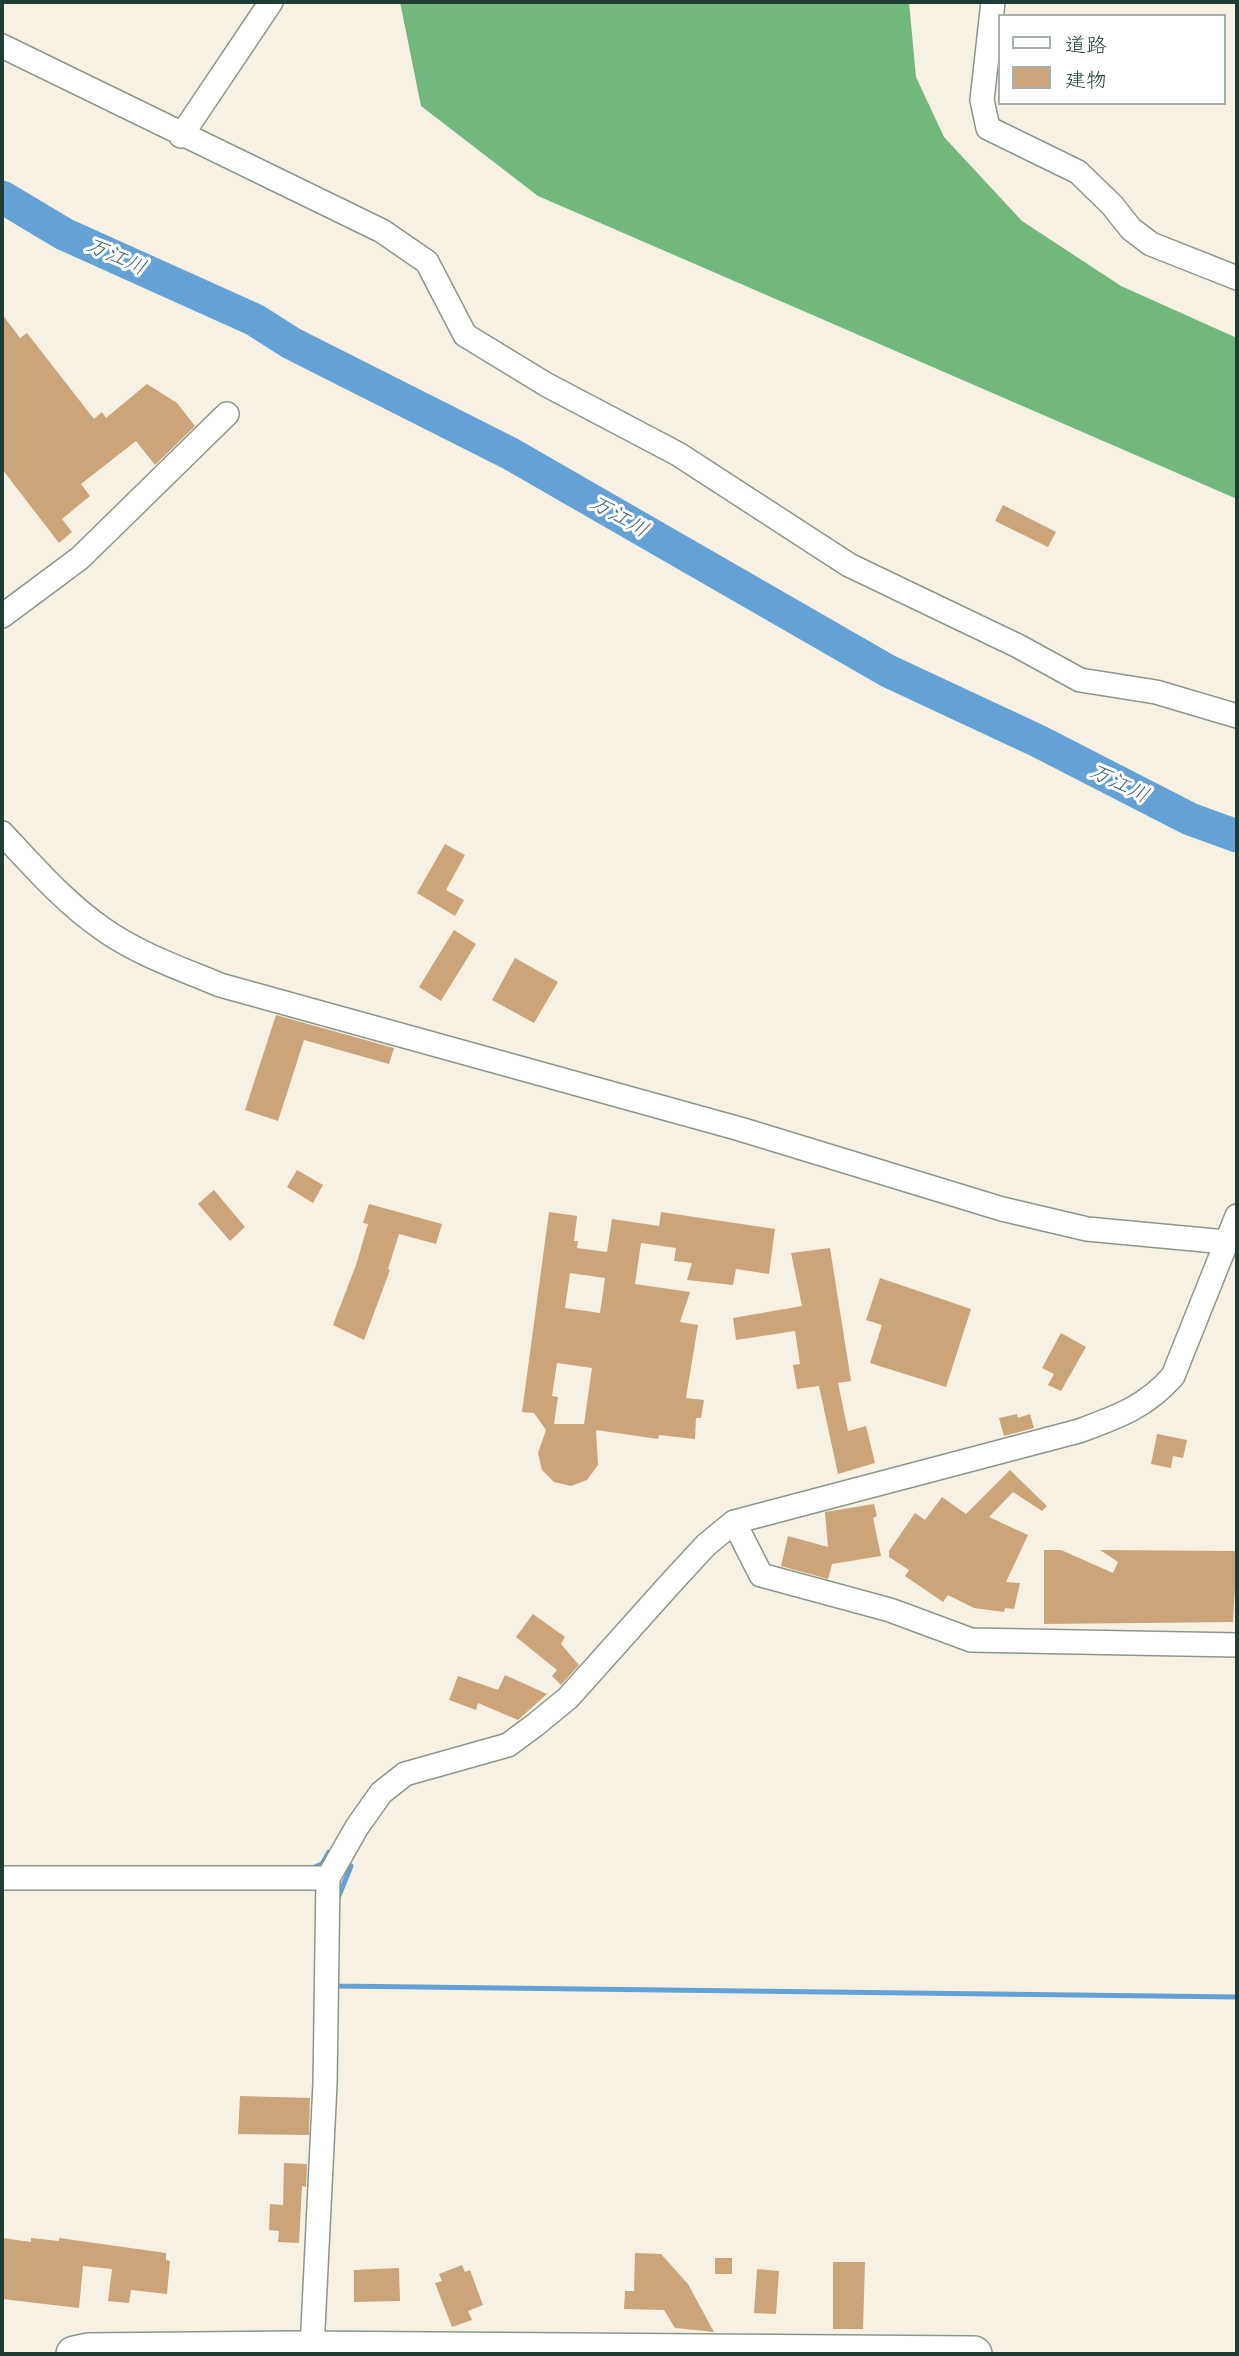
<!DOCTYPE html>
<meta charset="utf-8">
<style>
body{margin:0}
#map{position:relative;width:1239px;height:2356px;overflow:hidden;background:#f7f1e3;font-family:"Playpen Sans","Klee One",sans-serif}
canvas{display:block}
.frame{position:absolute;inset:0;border:4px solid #1f3d34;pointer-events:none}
.legend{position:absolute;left:998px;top:14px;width:228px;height:91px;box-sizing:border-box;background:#fff;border:2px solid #a5b1ae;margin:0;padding:9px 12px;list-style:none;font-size:21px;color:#1f3d34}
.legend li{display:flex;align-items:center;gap:14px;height:35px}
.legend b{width:35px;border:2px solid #a5b1ae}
</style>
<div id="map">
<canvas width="1239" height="2356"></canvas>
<div class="frame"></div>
<ul class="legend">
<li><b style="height:9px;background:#fff"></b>道路</li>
<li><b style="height:19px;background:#cca479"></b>建物</li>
</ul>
</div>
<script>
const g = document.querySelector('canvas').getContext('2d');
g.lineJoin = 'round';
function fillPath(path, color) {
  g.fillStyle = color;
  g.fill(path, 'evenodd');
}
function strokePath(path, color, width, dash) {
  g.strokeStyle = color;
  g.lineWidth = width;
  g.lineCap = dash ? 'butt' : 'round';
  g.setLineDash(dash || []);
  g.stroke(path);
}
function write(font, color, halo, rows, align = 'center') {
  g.font = font + ' "Playpen Sans","Klee One",sans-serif';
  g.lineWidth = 6;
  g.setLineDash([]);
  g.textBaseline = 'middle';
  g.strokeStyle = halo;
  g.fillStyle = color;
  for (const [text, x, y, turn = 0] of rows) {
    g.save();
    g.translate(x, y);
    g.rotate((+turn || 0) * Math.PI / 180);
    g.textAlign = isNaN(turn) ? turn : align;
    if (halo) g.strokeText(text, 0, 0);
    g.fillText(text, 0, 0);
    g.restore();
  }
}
fillPath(new Path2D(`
 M400,2H909L916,77L944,137L1022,221L1121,286L1237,338V499L538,196L421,106Z`), '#72b87c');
strokePath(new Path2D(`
 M312,1868L322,1864L329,1852
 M338,1898L351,1866
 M336,1981V1986L1237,1997`), '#64a1d5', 5);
strokePath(new Path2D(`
 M2,197L64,234L255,320L291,343L511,454L888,671L1038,741L1190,819L1237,836`), '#64a1d5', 33);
fillPath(new Path2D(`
 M2,314L20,338L27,333L94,419L102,412L106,418L147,384L177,403L195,426L155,465L136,441L81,484L90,496L62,519L72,532L59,543L2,469Z
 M1003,505L1056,532L1048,547L995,521Z
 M445,844L465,855L446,890L464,900L455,916L417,893Z
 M454,930L476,944L441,1001L419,987Z
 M515,958L558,982L534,1023L492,1000Z
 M276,1015L394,1048L389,1064L304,1040L278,1121L245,1110Z
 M297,1170L323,1185L313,1203L287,1187Z
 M214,1190L245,1227L230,1241L198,1204Z
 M369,1204L442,1224L436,1244L399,1234L388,1269L390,1270L364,1340L333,1325L356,1265L368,1224L363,1223Z
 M549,1212L577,1216L574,1241H578L577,1248L607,1252L612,1219L659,1226L661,1212L775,1229L769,1274L736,1269L733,1285L687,1280L692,1263L674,1261L676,1248L641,1243L635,1284L690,1292L680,1322L698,1325L686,1398L704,1400L701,1418H696L695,1439L659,1435L658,1439L596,1430L598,1465L587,1480L571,1486L554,1482L542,1470L538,1453L546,1430L534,1413L522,1412ZM570,1273L605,1278L600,1313L565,1308ZM557,1363L592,1368L584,1424H554L558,1397L552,1396Z
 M830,1248L851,1381L838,1383L848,1431L866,1426L875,1463L838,1474L819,1386L797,1389L793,1365L800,1364L795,1331L736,1340L733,1318L802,1306L791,1253Z
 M880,1278L971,1309L946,1387L870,1363L882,1325L866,1320Z
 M1061,1333L1086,1347L1061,1391L1048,1385L1054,1374L1042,1368Z
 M1017,1414L1018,1418L1030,1414L1034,1428L1004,1436L999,1418Z
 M1157,1434L1187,1440L1183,1458L1173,1456L1171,1468L1151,1464Z
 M1010,1470L1047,1506L1042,1511L1013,1492L989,1517L1028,1535L1006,1582L1020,1583L1014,1609L1005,1608L1004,1612L974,1608L948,1595L943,1602L905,1576L909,1570L889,1557V1551L915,1513L925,1520L942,1497L966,1514Z
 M874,1504L877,1516L873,1518L881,1556L832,1564L828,1579L781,1566L788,1536L828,1547L825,1512Z
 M1044,1550H1061L1113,1573L1118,1562L1100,1550L1237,1551L1233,1622L1044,1624Z
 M533,1614L565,1637L561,1644L579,1665L561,1685L552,1676L557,1670L516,1637Z
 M505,1675L547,1694L518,1720L478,1703L476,1710L449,1700L458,1676L498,1690Z
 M240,2096L310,2098L309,2135L238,2134Z
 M284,2163L307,2164L306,2187L302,2186L299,2243L278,2242L279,2231L269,2230L270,2204L283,2205Z
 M2,2238L31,2242V2238L59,2241V2238L166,2253V2260L170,2261L167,2294L131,2290L129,2303L108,2301L112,2269L83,2266L79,2308L2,2299Z
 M635,2253L661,2254L688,2284L714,2332L675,2328L664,2310L624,2309L625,2291H634Z
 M715,2258H732V2274H715Z
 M833,2262H865L863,2329H833Z
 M462,2265L465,2272L470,2270L483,2305L468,2311L472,2320L452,2327L435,2283L442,2281L439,2274Z
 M399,2268L400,2301L354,2302V2270Z
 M757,2269L779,2271L776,2314L754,2313Z`), '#cca479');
const minor = new Path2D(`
 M993,2L982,100L988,128L1078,172L1112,205L1131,229L1151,244L1237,278
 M2,46L382,231L427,262L465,335L547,385L678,454L849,565L1018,646L1080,680L1156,692L1237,716
 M181,136L271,2
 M2,616L80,558L227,414
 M2,833C33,866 65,903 103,929C138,954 182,969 220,985L740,1129L1002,1209L1087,1229L1226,1242
 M734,1522L761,1575L890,1610L971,1640L1237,1645
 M2,1878H328
 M312,2349L325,2084L328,1878L357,1827L381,1793L405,1774L508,1745L535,1725L568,1698L670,1584L706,1545L734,1522L1079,1431C1117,1417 1146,1407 1173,1376L1237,1216`);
const primary = new Path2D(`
 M74,2354L88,2351L298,2349L974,2354`);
strokePath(minor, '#8b978c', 26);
strokePath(primary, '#8b978c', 38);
strokePath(minor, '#fff', 23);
strokePath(primary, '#fff', 35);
write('italic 21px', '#37606c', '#fff', [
 ["万江川",116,257,24],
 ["万江川",619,517,30],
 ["万江川",1119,784,26]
]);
</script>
